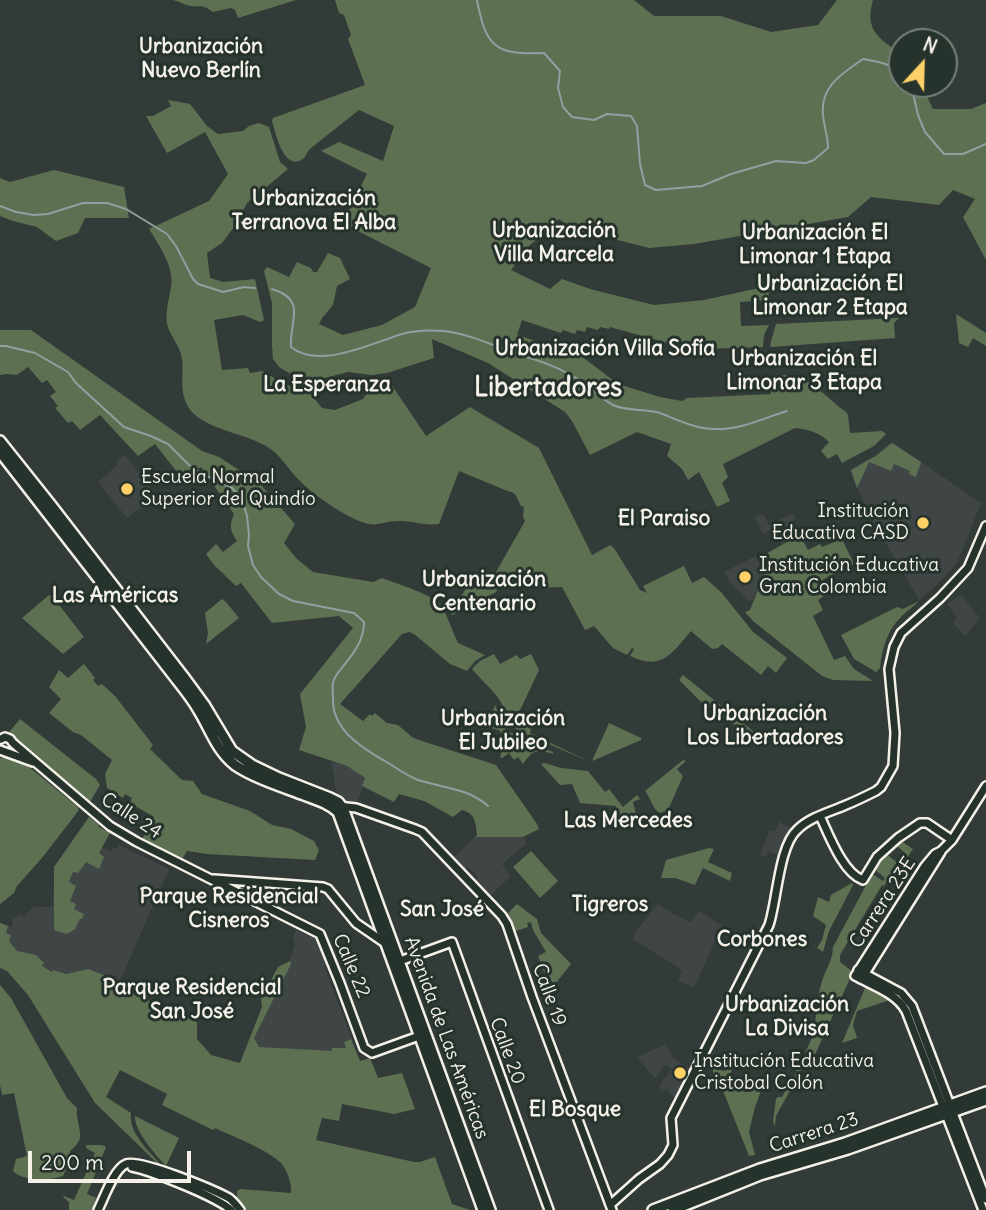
<!DOCTYPE html>
<meta charset="utf-8">
<style>
body{margin:0}
#map{position:relative;width:986px;height:1210px;overflow:hidden;background:#323b38;font-family:Delius,sans-serif}
canvas{display:block}
.north{position:absolute;left:888px;top:28px;width:70px;height:70px;box-sizing:border-box;background:#26332d;border:2px solid #787f78;border-radius:50%;rotate:22deg;font-size:19px;font-weight:700;line-height:28px;text-align:center;color:#f4f1e8}
.north::after{content:'';display:block;margin:auto;width:24px;height:32px;background:#ffd166;clip-path:polygon(50% 0,100% 100%,50% 72%,0 100%)}
.scale{position:absolute;left:28px;top:1151px;width:163px;height:32px;box-sizing:border-box;border:4px solid #f4f1e8;border-top:0;padding-left:9px;font-size:21px;line-height:24px;white-space:nowrap;color:#f4f1e8;-webkit-text-stroke:5px #26332d;paint-order:stroke}
</style>
<div id="map">
<canvas width="986" height="1210"></canvas>
<div class="north">N</div>
<div class="scale">200 m</div>
</div>
<script>
const g = document.querySelector('canvas').getContext('2d');
g.lineJoin = 'round';
function fillPath(path, color) {
  g.fillStyle = color;
  g.fill(path, 'evenodd');
}
function strokePath(path, color, width, dash) {
  g.strokeStyle = color;
  g.lineWidth = width;
  g.lineCap = dash ? 'butt' : 'round';
  g.setLineDash(dash || []);
  g.stroke(path);
}
function write(font, color, halo, rows, align = 'center') {
  g.font = font + ' Delius,sans-serif';
  g.lineWidth = 6;
  g.setLineDash([]);
  g.textBaseline = 'middle';
  g.strokeStyle = halo;
  g.fillStyle = color;
  for (const [text, x, y, turn = 0] of rows) {
    g.save();
    g.translate(x, y);
    g.rotate((+turn || 0) * Math.PI / 180);
    g.textAlign = isNaN(turn) ? turn : align;
    if (halo) g.strokeText(text, 0, 0);
    g.fillText(text, 0, 0);
    g.restore();
  }
}
fillPath(new Path2D(`
 M892,442L981,503L957,563L935,587L919,600L878,530L855,484L850,470L875,455Z
 M125,455L157,495L127,518L98,482L111,471V470L117,465L116,462Z
 M763,513L769,525L793,513L795,518L793,520L800,535L782,544L774,529L763,534L754,517Z
 M756,556L765,573L753,600L748,601L729,581L724,572Z
 M961,595L980,618L965,636L953,623L957,618L947,604Z
 M331,762L347,766L365,779L357,803H345L336,797L338,796L333,779H335Z
 M779,822L792,828L780,857L768,851L765,858L760,854L770,830L775,831Z
 M82,827L102,847L112,851L113,847L117,849L119,845L169,869L120,981L88,969L66,974L54,970L52,973L42,966L36,956L17,951L9,941L6,933L8,926L12,927L13,917L17,918L18,915L24,916L34,907H53L54,867Z
 M475,837H523L527,843L502,864L511,876L491,895L476,880L478,877L468,867L465,869L454,857Z
 M658,904L672,913L690,922L700,911L722,926L694,988L678,981L682,972L676,966L634,940V934Z
 M296,930L314,938L317,942L327,965L324,966L360,1061L240,1063L262,1007L261,999L278,967L290,961L295,944L293,938Z
 M666,1044L673,1058L691,1070L689,1075H687L675,1099L667,1089L661,1092L659,1086L672,1069L666,1064L655,1078L638,1059L639,1056Z`), '#404546');
fillPath(new Path2D(`
 M173,0H296L238,18L235,10L231,8L213,12C202,4 202,7 190,6C185,5 178,1 173,0Z
 M335,0H634L654,16H721L771,32L818,25L837,0H873C864,31 879,38 902,55V84H921L933,109H971L986,103V260L963,217L975,199L953,190L939,205L871,197L848,217L694,244L649,248L610,238L581,235L559,219L528,247L511,270L550,289L562,279L590,289L654,305L704,300L768,286L769,300L740,302L741,326L769,325L764,335L763,347L706,349L691,344L675,345L610,327L609,329L600,327L598,330L587,327L585,332L577,330L575,334L563,330L561,333L522,320L517,335L580,355L618,384L660,397L682,401L687,398L771,394L769,376C777,376 786,374 793,376C813,380 830,401 846,412L848,415L850,433L882,431L886,434L874,446L842,463L837,454L828,459L821,451L829,442C821,433 807,429 795,428L723,464L728,477L722,483L730,501L717,507L699,472L688,480L682,469L667,456L671,444L637,432L590,455L572,421L565,412L488,363L432,339L434,358L387,373L371,375L348,372L317,380H300L279,367L273,359L272,346V303L264,271L267,267L289,277L297,262L311,268L313,272H317L328,253L340,258L350,279L337,286L333,305L322,318L319,324L343,335L382,325L415,307L431,268L342,223L367,174L321,151L339,142L383,161L394,126L359,110C343,123 327,135 311,148C307,151 306,158 301,160C283,170 275,131 272,121L273,118L365,85L348,39L351,35L344,15L339,13Z
 M168,100L190,104L207,126L218,134L243,131L249,126L259,123L269,127L280,162L288,169L247,203L234,227L222,243L207,253L210,278L223,282L255,279L264,320L260,322L243,315L214,320L222,370L248,368L250,373L262,371L288,386L311,388L313,397L322,408L335,410L363,399L374,384L389,381L426,436L470,407L539,448L592,555L610,545L614,548L640,590L647,593L643,586L684,566L692,583L704,577L721,592L753,632L787,658L776,673L768,666L761,675L722,644L718,648L712,649L691,631C671,654 662,671 630,656L634,649L632,648L627,655L613,648L594,626L585,630L562,587L534,588L532,584L517,583L508,588L506,585L520,578L506,583L497,576L496,572L525,521L523,517L524,507L521,506L515,494L512,492H510L459,471L439,524C424,526 411,520 397,521C386,521 376,527 365,523C347,518 312,494 299,480C287,468 280,454 266,446C244,433 198,428 187,405C179,389 184,373 182,358C180,346 170,336 167,324C165,312 169,299 171,287C175,268 159,245 149,229L209,201L228,174L205,132L167,153L146,116H153L171,106Z
 M54,170L124,187L129,218H85L78,233L56,241L37,227L13,221L0,216V178L10,182Z
 M956,314L986,333V346L973,338L968,347L959,343Z
 M899,318L894,323L895,338L771,347L770,345L776,324Z
 M0,330H31L202,451L219,457L259,483L295,524L284,543L297,559L313,572L373,582L382,578C397,584 433,594 442,607C447,615 453,633 458,643L485,655L475,661L467,671L450,664L414,634L409,632L402,634L340,704L363,721L370,714L372,716L375,713L387,723L398,725L412,737L419,740L496,765L537,824L539,829L523,837H475L477,835C476,823 475,813 462,810L453,817L424,801L399,794L394,802L362,786L365,778L347,766L299,750L306,727L300,694L353,628L339,616L272,623L241,583L236,586L214,565L206,554L216,544L223,552L237,541C230,531 229,525 234,514L201,467L181,477L155,444L138,456L100,415L80,430L72,421L68,423L55,408L58,406L50,396L56,392L47,380L42,383L28,367L17,375L6,374L0,375Z
 M892,443L921,462L916,477L909,474L910,471L894,464L891,471L869,462L857,488L851,470L876,456Z
 M800,535L808,550L820,544L822,547L842,539L854,564L824,579L818,585L824,596L818,600L823,610L813,616L834,660L845,656L854,669L873,681L833,680L822,676L753,621L745,612L750,610L765,573L771,569L765,556L769,552Z
 M475,573H477L497,589L496,592L452,615L451,614Z
 M49,595L52,596L84,637L63,654L22,618Z
 M222,599L226,602L239,618L206,644L208,633L205,613Z
 M919,601C914,606 907,611 902,616C887,630 882,649 880,668L876,672L854,659L841,635L897,607L903,609Z
 M494,654L500,664L517,655L520,659L531,654L539,670L515,721L531,729L530,733L590,762L519,731C503,720 508,713 499,699C491,688 481,680 472,669L480,661Z
 M84,664L95,678L93,680L98,686L102,684L115,696L153,745L150,749L182,780L193,781L202,794L250,811L272,825L291,829L314,841L319,850L315,860L207,854L187,851L182,859L142,839L154,817L130,803L132,798L125,794L123,798L107,788L105,774L112,760L81,735L73,732L49,713L61,699L49,687L59,670L68,678Z
 M683,675L759,736V739H756L737,724L735,725L700,701L679,680Z
 M495,705L505,728L509,732L548,750L553,752V754C537,749 532,750 523,764L518,757L514,760L509,753L502,758L500,757L507,736L502,734L499,730L491,728L494,719L490,718Z
 M20,719L96,779L100,785L90,802L11,736L9,732Z
 M609,723L641,738V740L592,761Z
 M9,757L23,762L78,807L79,810L42,858L17,886L14,893L0,904V758Z
 M683,760L686,761L677,769L683,776L668,810L660,813C652,809 651,798 645,791Z
 M545,763L561,768L588,771L605,792L609,789L623,807L637,795L640,799L633,802L637,818L615,817L616,806L580,803L572,784L560,785L541,764Z
 M89,817L98,824L99,827L110,833L99,853L104,857L99,869L86,862L78,873L73,872L69,882L76,886L70,901L76,904L74,909L84,914L82,919L80,918L75,929L67,934L54,930V867Z
 M901,841L913,849L906,859L904,858L884,886L882,885L840,955V962L853,972L811,1063L804,1065L776,1116L775,1127L773,1121L776,1099L778,1097H782L797,1071L796,1067L800,1061H802L807,1053L805,1052C819,1031 814,1008 821,985C824,971 833,961 833,947L872,874L883,881L885,878L874,869L880,860L886,854L898,863L905,853L897,846Z
 M709,848L714,849L708,862L732,873L730,881L703,868L695,885L675,878H661L666,860Z
 M531,851L558,881L540,898L513,867Z
 M852,883L853,885L829,931L823,952L817,948L822,940L826,925L813,916L818,897L829,902L831,895Z
 M517,904L537,919L541,933L571,964L552,988L548,989L546,977L538,956L546,952L533,930L531,922L527,923L528,927L516,931L508,913Z
 M0,923L8,926L6,933L11,935L9,941L17,951L36,955L44,963L42,966L52,972L53,970L66,974L88,969L120,981C134,998 176,1012 197,1022V1039L211,1055L240,1063L262,1007L261,999L278,967L290,961L291,964L254,1038L259,1047L332,1051V1048H346L344,1042L351,1039L360,1061L370,1058L378,1078L402,1073L415,1109L394,1114L342,1104L339,1121L322,1118L316,1140L414,1162H420L435,1157L452,1204L470,1210H245L237,1197V1191L240,1189L291,1193C292,1183 287,1169 280,1162C264,1148 234,1137 215,1128L213,1130L162,1105L167,1094L120,1070L106,1097L131,1113C128,1132 149,1151 160,1164H158L95,1103L28,995L7,971L0,968Z
 M0,985L11,998L67,1098L77,1108C75,1118 83,1132 79,1141C77,1145 73,1148 70,1151V1161L63,1176C49,1181 24,1182 13,1171L16,1159L27,1156L14,1093L2,1095L0,1085Z
 M873,987L890,1000L857,1011L853,1025L857,1038L842,1043L865,988Z
 M734,1064L730,1075L761,1091L755,1107L749,1132L755,1155L749,1156L720,1083L723,1078L713,1073V1068L724,1071L730,1069Z
 M135,1116L179,1138L166,1166C156,1155 134,1131 135,1116Z
 M86,1145H102L106,1147L87,1194L96,1198L92,1210H69V1202L63,1197L64,1196L74,1200L95,1153L86,1148Z`), '#5e7052');
strokePath(new Path2D(`
 M477,0C486,48 496,55 544,53L560,71L558,88L563,107L572,117L594,120L607,114L631,116L637,126L640,164L645,185L656,190L702,186L731,174L776,161L806,163L814,160L828,148C828,136 824,127 823,115C820,86 842,74 863,59C879,62 890,63 902,75
 M911,84L918,115L925,132L944,154H963L986,144
 M0,206L16,212L34,215L48,214L83,203H107L126,209L167,234L176,246L193,279L198,284L223,292L244,287L255,288
 M272,289C308,300 289,321 291,347C319,370 372,343 402,334C415,330 431,330 444,331C469,334 492,345 515,353C532,359 549,363 565,372C572,376 581,380 588,386C596,393 603,400 613,405C628,412 645,408 660,413C678,420 696,429 715,429C740,430 764,418 787,411
 M0,346H6L35,353L68,372L76,383L124,427L151,436L168,444L189,465L201,473L232,488L242,499L247,516L249,535L248,546L253,565L261,577L279,594L293,601L354,613L364,622C364,641 353,654 341,669C338,673 334,677 333,683C332,687 333,694 333,699C332,731 365,750 390,764C399,770 408,776 418,780C443,788 468,788 488,806`), '#8ea1a0', 2);
const minor = new Path2D(`
 M1,739L5,737L10,739L13,743L110,826L137,842L320,934L340,983L364,1048L372,1053L419,1036
 M0,750L33,762
 M338,806L356,808L415,829L422,832L502,916L507,924L532,997L612,1210
 M820,816C829,835 843,873 863,880L877,857L898,838L920,823H927L952,840
 M214,879L323,887L328,889L356,923L385,943
 M397,962L452,942L549,1210
 M858,970L901,993L912,1006L986,1199
 M864,975L941,852
 M132,1167C152,1171 217,1197 231,1210
 M610,1205L639,1179L660,1164L668,1155L673,1145L671,1118L769,925C777,901 779,846 797,830C810,817 830,812 846,805C856,801 866,796 876,791L881,787L893,766L895,733L889,669L894,647L901,633L940,598L968,568L986,526
 M98,1210C104,1198 114,1169 126,1164C139,1158 214,1190 229,1198C233,1201 237,1206 240,1210
 M983,1210L906,1011C896,993 873,986 855,976L925,866L935,854L941,851L952,840L986,786`);
const major = new Path2D(`
 M0,441L51,505L183,676L205,706L232,751L252,765L279,778L330,798L338,802L343,808L490,1210
 M0,452L177,680C185,690 193,700 199,711C210,729 217,751 235,765C254,778 283,787 304,795C317,800 328,803 338,812L483,1210
 M653,1210L760,1169L845,1143L986,1092
 M673,1210L760,1175L848,1149L986,1100`);
strokePath(minor, '#f4f1e8', 12);
strokePath(major, '#f4f1e8', 14);
strokePath(minor, '#26332d', 7);
strokePath(major, '#26332d', 9);
for (const [x, y, r, color] of [
 [127,489,7,"#ffd166"],
 [923,523,7,"#ffd166"],
 [745,577,7,"#ffd166"],
 [680,1073,7,"#ffd166"]
]) {
  const dot = new Path2D();
  dot.arc(x, y, r, 0, 2 * Math.PI);
  g.fillStyle = color;
  g.fill(dot);
  strokePath(dot, '#26332d', 2.5);
}
write('19px', '#f4f1e8', '#26332d', [
 ["Escuela Normal",141,478],
 ["Superior del Quindío",141,500],
 ["Institución",909,512,"right"],
 ["Educativa CASD",909,534,"right"],
 ["Institución Educativa",759,566],
 ["Gran Colombia",759,588],
 ["Institución Educativa",694,1062],
 ["Cristobal Colón",694,1084]
], 'left');
write('19px', '#f4f1e8', '#26332d', [
 ["Calle 24",131,816,33],
 ["Carrera 23E",883,903,-57],
 ["Calle 22",351,966,67],
 ["Calle 19",549,995,70],
 ["Avenida de Las Américas",446,1038,70],
 ["Calle 20",507,1051,70],
 ["Carrera 23",814,1133,-18]
]);
write('bold 21px', '#f4f1e8', '#26332d', [
 ["Urbanización",201,47],
 ["Nuevo Berlín",201,71],
 ["Urbanización",314,199],
 ["Terranova El Alba",314,223],
 ["Urbanización",554,231],
 ["Villa Marcela",554,255],
 ["Urbanización El",815,233],
 ["Limonar 1 Etapa",815,257],
 ["Urbanización El",830,284],
 ["Limonar 2 Etapa",830,308],
 ["Urbanización Villa Sofía",605,349],
 ["Urbanización El",804,359],
 ["Limonar 3 Etapa",804,383],
 ["La Esperanza",327,385],
 ["El Paraiso",664,519],
 ["Urbanización",484,580],
 ["Centenario",484,604],
 ["Las Américas",115,596],
 ["Urbanización",765,714],
 ["Los Libertadores",765,738],
 ["Urbanización",503,719],
 ["El Jubileo",503,743],
 ["Las Mercedes",628,821],
 ["Parque Residencial",229,897],
 ["Cisneros",229,921],
 ["Tigreros",610,905],
 ["San José",442,910],
 ["Corbones",762,940],
 ["Parque Residencial",192,988],
 ["San José",192,1012],
 ["Urbanización",787,1005],
 ["La Divisa",787,1029],
 ["El Bosque",575,1110]
]);
write('bold 26px', '#f4f1e8', '#26332d', [
 ["Libertadores",548,389]
]);
</script>
